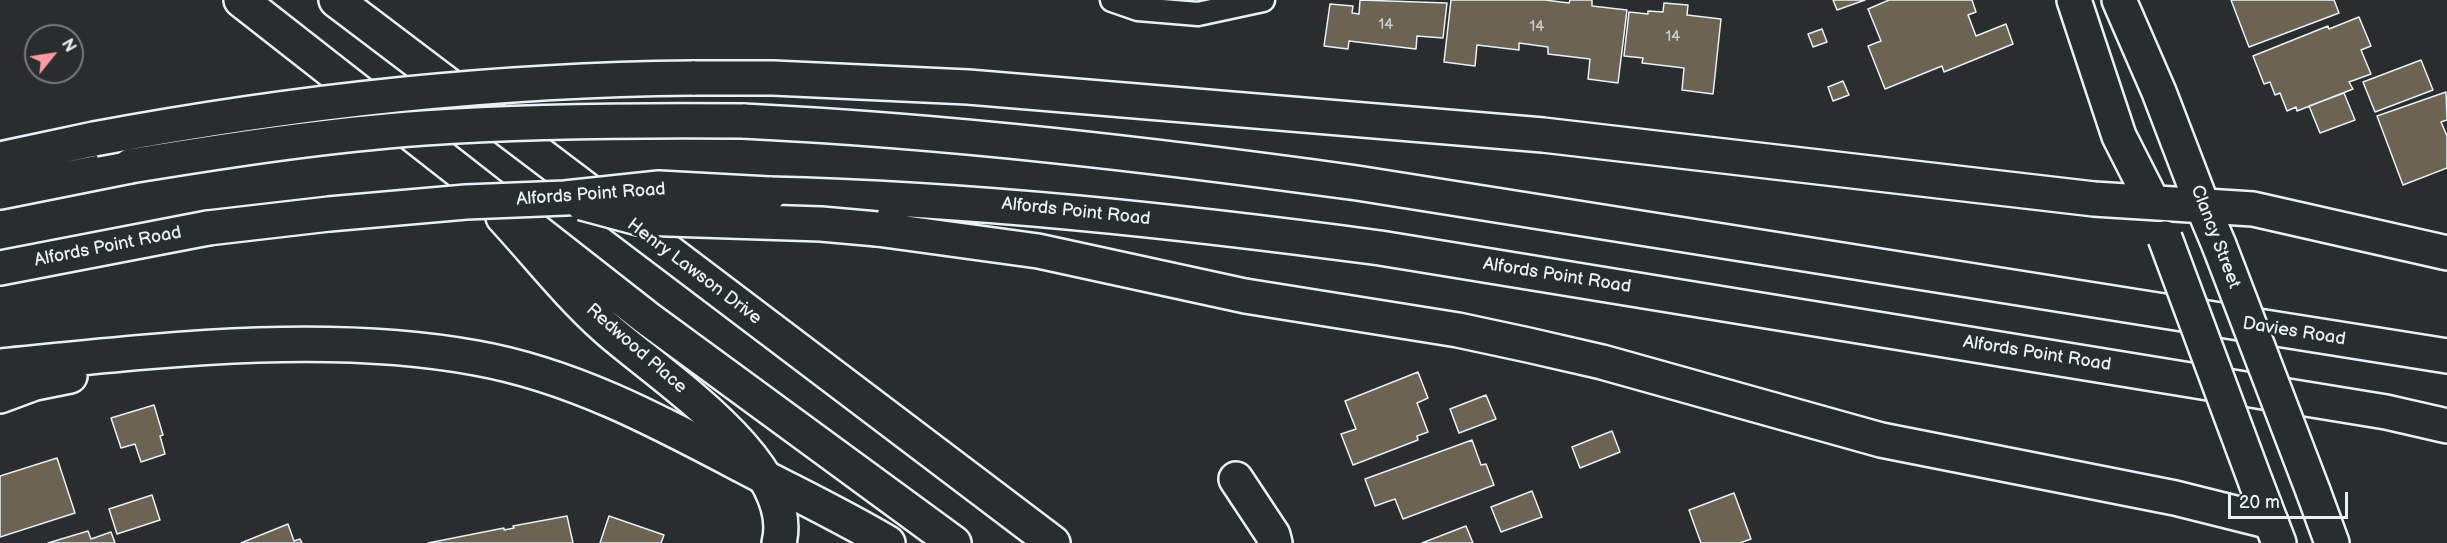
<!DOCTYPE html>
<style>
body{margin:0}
#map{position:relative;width:2447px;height:543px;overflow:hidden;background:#2a2d2e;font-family:"Balsamiq Sans",sans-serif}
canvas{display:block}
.north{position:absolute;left:24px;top:24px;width:60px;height:60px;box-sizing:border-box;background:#2a2d2e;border:2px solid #767b7f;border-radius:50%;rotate:60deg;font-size:16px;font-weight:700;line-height:24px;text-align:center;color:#e8f1f8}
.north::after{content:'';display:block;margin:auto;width:21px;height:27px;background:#ff9aa2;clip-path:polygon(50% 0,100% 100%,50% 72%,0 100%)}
.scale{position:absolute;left:2228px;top:492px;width:120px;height:27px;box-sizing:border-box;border:3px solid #e8f1f8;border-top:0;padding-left:8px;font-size:18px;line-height:21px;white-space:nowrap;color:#e8f1f8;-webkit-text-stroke:4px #2a2d2e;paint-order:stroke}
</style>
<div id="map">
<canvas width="2447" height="543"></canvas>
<div class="north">N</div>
<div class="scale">20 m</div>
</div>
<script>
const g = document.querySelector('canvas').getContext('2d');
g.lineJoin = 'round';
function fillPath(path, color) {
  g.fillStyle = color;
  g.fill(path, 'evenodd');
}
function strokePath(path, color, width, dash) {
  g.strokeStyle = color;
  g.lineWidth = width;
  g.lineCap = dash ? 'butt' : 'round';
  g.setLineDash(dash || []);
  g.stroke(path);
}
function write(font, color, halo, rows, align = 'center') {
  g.font = font + ' "Balsamiq Sans",sans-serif';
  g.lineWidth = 6;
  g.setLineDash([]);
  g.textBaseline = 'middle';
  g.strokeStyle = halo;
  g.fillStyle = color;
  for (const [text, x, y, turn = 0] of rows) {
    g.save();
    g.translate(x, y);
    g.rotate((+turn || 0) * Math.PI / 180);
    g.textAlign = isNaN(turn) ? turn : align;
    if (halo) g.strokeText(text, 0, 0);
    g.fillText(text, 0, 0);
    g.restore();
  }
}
const building = new Path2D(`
 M1360,0L1447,3L1443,38L1417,36L1416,49L1349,41L1348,49L1324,46L1330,4L1353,6L1352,13L1359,14Z
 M1451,0H1545L1569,3L1570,0H1592V6L1627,10L1618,83L1588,79L1590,59L1548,54V47L1519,43V50L1477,45L1475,66L1444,62Z
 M1833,0H1865L1837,10Z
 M1889,0H1972L1976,12L1968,15L1976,36L2006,24L2013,44L1944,72L1942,66L1885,89L1868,46L1881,41L1868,9Z
 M2231,0H2334L2339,13L2249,47Z
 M1664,3L1688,5L1687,15L1721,19L1713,94L1682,90L1684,68L1642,63L1643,58L1624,56L1629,12L1648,14V11L1663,12Z
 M2359,17L2371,46L2361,50L2371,74L2349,82L2353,89L2297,111L2296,107L2287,111L2280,93L2275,95L2270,82L2264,84L2253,56L2328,26L2329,29Z
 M1822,29L1827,42L1813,47L1808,34Z
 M2421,60L2433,90L2375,112L2363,82Z
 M1843,81L1849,95L1833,101L1828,87Z
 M2446,92L2447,120L2441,122L2447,136V168L2403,185L2377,116Z
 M2344,93L2355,120L2320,133L2309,106Z
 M1418,372L1428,398L1417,403L1428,432L1417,436L1418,440L1353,465L1341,434L1356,429L1345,401Z
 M1486,395L1496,419L1459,433L1450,409Z
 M154,405L163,435L160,436L165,454L141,462L135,444L121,448L111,418Z
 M1612,431L1620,452L1580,468L1572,447Z
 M1472,440L1481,465L1486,464L1494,485L1403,519L1395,499L1375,506L1365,479Z
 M57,458L75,513L0,537V476Z
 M1532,491L1542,517L1501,532L1491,507Z
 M1734,493L1751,539L1740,543H1701L1689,510Z
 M152,495L160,520L117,534L109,509Z
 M567,516L573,543H428L504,528V530L514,528L513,526Z
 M609,516L664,535L661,543H600Z
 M288,524L294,541L300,539L302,543H241Z
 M1466,526L1473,543H1422Z
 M88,531L91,539L111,532L115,543H48Z`);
fillPath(building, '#6c6353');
strokePath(building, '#e8f1f8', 1.5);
const lane = new Path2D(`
 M1112,0L1138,9L1198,14L1263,0`);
const street = new Path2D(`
 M503,217C537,254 569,295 606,328C657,374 799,463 779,543
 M1236,479L1273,535L1275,543`);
const secondary = new Path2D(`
 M241,0L647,318L954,543
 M336,0L1053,543
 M2074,0L2119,136L2152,201
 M2119,0L2159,92L2203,207`);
const primary = new Path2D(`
 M2203,207L2219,245
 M2256,483L2279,543
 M2313,491L2332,543`);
const highway = new Path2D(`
 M692,78H773L968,87L1543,135L2094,199L2253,209L2447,253
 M743,121C949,131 1153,155 1357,183L2447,356
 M0,159L94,139
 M0,192L130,166
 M769,194C974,199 1177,221 1380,248L2386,412L2447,426
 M877,229L1038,251L1245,296L1458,330L1528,345L1602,362L1881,440L2175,498L2271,522
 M0,268L208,228
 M0,366C153,351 323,330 476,358C572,375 658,421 743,466C792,492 841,515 888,543
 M0,396L35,383L70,376`);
strokePath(lane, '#e8f1f8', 27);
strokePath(street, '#e8f1f8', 38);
strokePath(secondary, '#e8f1f8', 38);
strokePath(primary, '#e8f1f8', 38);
strokePath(highway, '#e8f1f8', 38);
strokePath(lane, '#2a2d2e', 22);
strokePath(street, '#2a2d2e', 33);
strokePath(secondary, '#2a2d2e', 33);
strokePath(primary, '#2a2d2e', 33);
strokePath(highway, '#2a2d2e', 33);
const primaryBridge = new Path2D(`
 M2165,238L2256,483
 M2219,245L2313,491`);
const highwayBridge = new Path2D(`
 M94,139C292,102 490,80 692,78
 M130,166C228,150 326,135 424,128C531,121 637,120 743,121
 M582,203L638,218L821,224L877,229
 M208,228L329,214L466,202L565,198L659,188L769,194`);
strokePath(primaryBridge, '#e8f1f8', 38, []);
strokePath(highwayBridge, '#e8f1f8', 38, []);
strokePath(primaryBridge, '#2a2d2e', 33);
strokePath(highwayBridge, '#2a2d2e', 33);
write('15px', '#c9cecf', null, [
 ["14",1386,25],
 ["14",1537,27],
 ["14",1673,37]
]);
write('18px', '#e8f1f8', '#2a2d2e', [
 ["Alfords Point Road",591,195,-4],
 ["Alfords Point Road",1076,212,6],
 ["Clancy Street",2215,237,69],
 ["Alfords Point Road",108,247,-11],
 ["Henry Lawson Drive",694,272,37],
 ["Alfords Point Road",1557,276,9],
 ["Davies Road",2294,332,9],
 ["Redwood Place",636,349,41],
 ["Alfords Point Road",2037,354,9]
]);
</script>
